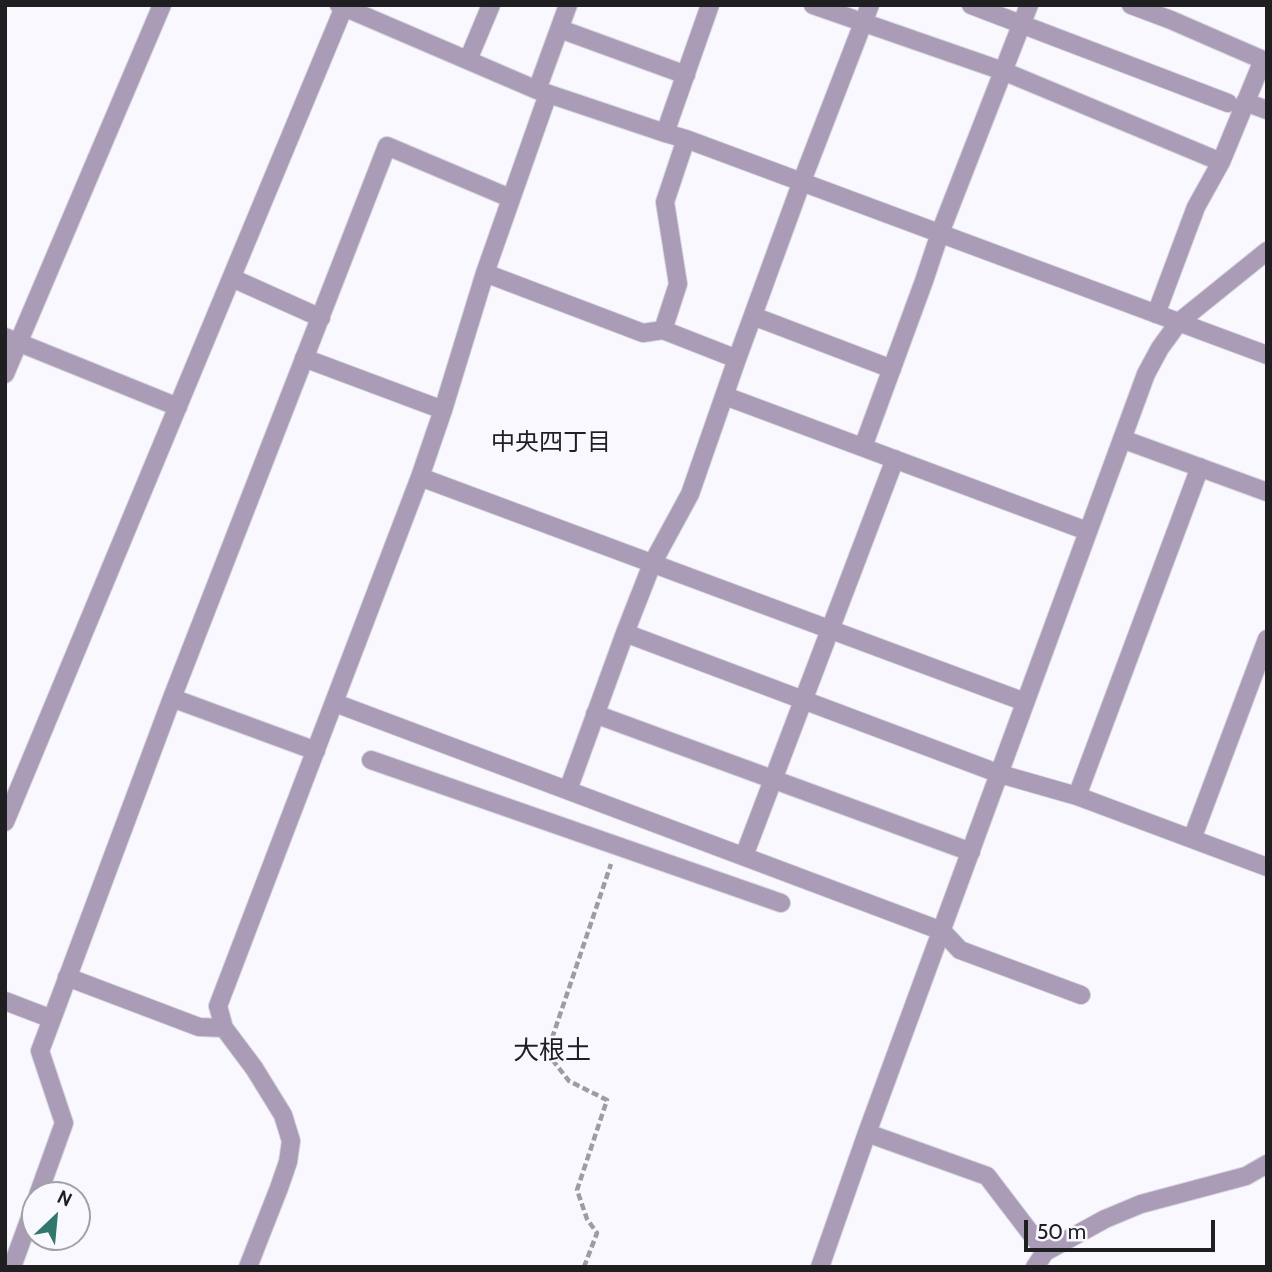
<!DOCTYPE html>
<meta charset="utf-8">
<style>
body{margin:0}
#map{position:relative;width:1272px;height:1272px;overflow:hidden;background:#f8f8fe;font-family:Cabin,sans-serif}
canvas{display:block}
.frame{position:absolute;inset:0;border:7px solid #1f1f21;pointer-events:none}
.north{position:absolute;left:21px;top:1181px;width:70px;height:70px;box-sizing:border-box;background:#f8f8fe;border:2px solid #a1a1a6;border-radius:50%;rotate:26deg;font-size:19px;font-weight:700;line-height:28px;text-align:center;color:#1f1f21}
.north::after{content:'';display:block;margin:auto;width:24px;height:32px;background:#32776c;clip-path:polygon(50% 0,100% 100%,50% 72%,0 100%)}
.scale{position:absolute;left:1024px;top:1220px;width:191px;height:32px;box-sizing:border-box;border:4px solid #1f1f21;border-top:0;padding-left:9px;font-size:21px;line-height:24px;white-space:nowrap;color:#1f1f21;-webkit-text-stroke:5px #f8f8fe;paint-order:stroke}
</style>
<div id="map">
<canvas width="1272" height="1272"></canvas>
<div class="frame"></div>
<div class="north">N</div>
<div class="scale">50 m</div>
</div>
<script>
const g = document.querySelector('canvas').getContext('2d');
g.lineJoin = 'round';
function strokePath(path, color, width, dash) {
  g.strokeStyle = color;
  g.lineWidth = width;
  g.lineCap = dash ? 'butt' : 'round';
  g.setLineDash(dash || []);
  g.stroke(path);
}
function write(font, color, halo, rows, align = 'center') {
  g.font = font + ' Cabin,"Noto Sans JP",sans-serif';
  g.lineWidth = 5;
  g.setLineDash([]);
  g.textBaseline = 'middle';
  g.strokeStyle = halo;
  g.fillStyle = color;
  for (const [text, x, y, turn = 0] of rows) {
    g.save();
    g.translate(x, y);
    g.rotate((+turn || 0) * Math.PI / 180);
    g.textAlign = isNaN(turn) ? turn : align;
    if (halo) g.strokeText(text, 0, 0);
    g.fillText(text, 0, 0);
    g.restore();
  }
}
const minor = new Path2D(`
 M339,5L537,90L665,133L686,139L1267,355
 M813,5L1003,71L1221,162
 M971,5L1228,103
 M1131,5L1171,20L1263,60L1221,162L1196,207L1156,314
 M560,29L686,75
 M468,60L491,5
 M537,90L568,5
 M1245,102L1267,110
 M665,133L710,5
 M686,139L665,202L678,284L663,330L737,359
 M485,273L643,333L663,330
 M232,278L321,318
 M753,316L892,369
 M5,337L178,407
 M304,358L443,410
 M5,374L162,5
 M725,396L1087,531
 M1122,439L1267,492
 M863,447L924,281L940,233L1029,5
 M420,477L1025,702
 M625,633L1000,774L1077,796L1267,867
 M172,698L316,751
 M335,703L942,931L960,950L1081,995
 M595,714L971,852
 M371,760L781,903
 M568,790L625,633L652,564L690,494L737,359L802,181L870,5
 M1077,796L1200,467
 M5,822L344,7
 M1192,839L1267,639
 M744,856L895,459
 M67,977L199,1027L224,1028
 M5,1001L52,1019
 M867,1133L987,1176L1045,1252
 M38,1195L64,1123L40,1051L172,698L387,146L510,198
 M12,1267L35,1204
 M248,1267L279,1188L288,1162L291,1141L283,1115L254,1068L224,1028L218,1006L420,477L443,410L485,273L548,94
 M820,1267L867,1133L1146,374L1160,348L1179,322L1267,251
 M1035,1267L1045,1252L1105,1219L1141,1204L1246,1176L1267,1164`);
strokePath(minor, '#d5d5db', 20);
strokePath(new Path2D(`
 M584,1267L597,1233L587,1219L577,1190L607,1100L569,1081L547,1053L611,864`), '#9d9da1', 4.5, [7, 3.5]);
strokePath(minor, '#aa9bb7', 18);
write('24px', '#1f1f21', '#f8f8fe', [
 ["中央四丁目",551,443]
]);
write('26px', '#1f1f21', '#f8f8fe', [
 ["大根土",552,1051]
]);
</script>
